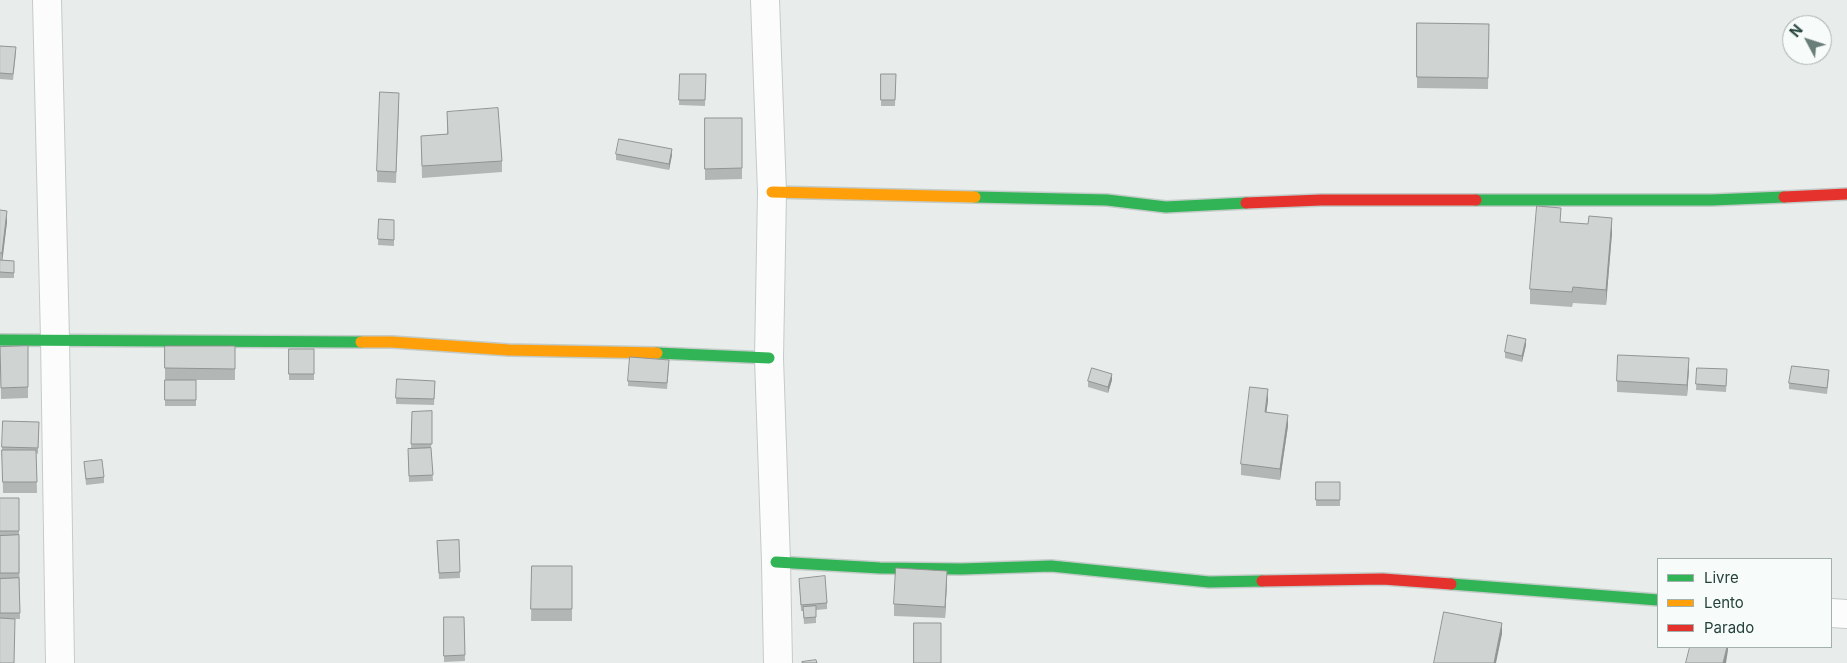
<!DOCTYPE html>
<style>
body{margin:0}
#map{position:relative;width:1847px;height:663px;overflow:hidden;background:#e8edeb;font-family:Inter,sans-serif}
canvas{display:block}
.legend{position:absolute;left:1657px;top:558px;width:175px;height:90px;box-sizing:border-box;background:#f7fbf9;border:1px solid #a3b1ad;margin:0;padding:6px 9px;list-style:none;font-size:15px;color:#24423a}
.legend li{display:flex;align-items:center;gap:10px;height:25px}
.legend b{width:25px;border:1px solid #a3b1ad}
.north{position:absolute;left:1782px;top:15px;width:50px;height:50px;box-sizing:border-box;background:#f7fbf9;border:1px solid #a3b1ad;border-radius:50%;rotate:310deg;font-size:14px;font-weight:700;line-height:20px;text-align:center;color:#24423a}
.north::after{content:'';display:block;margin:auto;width:18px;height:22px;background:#697e78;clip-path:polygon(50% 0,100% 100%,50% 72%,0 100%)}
</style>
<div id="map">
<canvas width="1847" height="663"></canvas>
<ul class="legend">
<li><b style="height:6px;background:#30b455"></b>Livre</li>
<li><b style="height:6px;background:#ff9f0a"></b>Lento</li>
<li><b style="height:6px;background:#e5322d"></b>Parado</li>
</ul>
<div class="north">N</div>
</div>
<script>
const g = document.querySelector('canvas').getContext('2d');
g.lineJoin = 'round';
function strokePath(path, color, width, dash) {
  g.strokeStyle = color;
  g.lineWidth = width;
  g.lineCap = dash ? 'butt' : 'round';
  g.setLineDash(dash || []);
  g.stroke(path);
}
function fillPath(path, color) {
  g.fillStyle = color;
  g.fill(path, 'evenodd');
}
const street = new Path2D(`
 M47,0L55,339L60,663
 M765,0L772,192L769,358L776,562L778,663
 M1831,613L1847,614`);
const fast = new Path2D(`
 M975,197L1107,200L1166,207L1246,203
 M1476,200H1712L1784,197
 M0,340L361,342
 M657,353L769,358
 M776,562L880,568L962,569L1051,566L1209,582L1262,581
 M1451,584L1658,600`);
const slow = new Path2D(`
 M772,192L975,197
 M361,342H392L509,350L657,353`);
const jam = new Path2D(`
 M1784,197L1847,194
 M1246,203L1321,200H1476
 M1262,581L1383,579L1451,584`);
strokePath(street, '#c5cac8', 30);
strokePath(fast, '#c3cbc8', 14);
strokePath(slow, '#c3cbc8', 14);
strokePath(jam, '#c3cbc8', 14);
strokePath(street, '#fcfcfc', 28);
strokePath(fast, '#30b455', 11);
strokePath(slow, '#ff9f0a', 11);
strokePath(jam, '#e5322d', 11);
fillPath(new Path2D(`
 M1417,23L1489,24L1488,89L1417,88Z
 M0,46L16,53L13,80L0,79Z
 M680,74H706L705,106L679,105Z
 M881,74H896L895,106H881Z
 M399,104L396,183L377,182V171Z
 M447,112L502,161V172L422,178L421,136L447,134Z
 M705,118H742V179L705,180Z
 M616,154L672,155L669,170L616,160Z
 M0,210L7,222L2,260L14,261V278H0Z
 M379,219L394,220V246L378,245Z
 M1561,222L1612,233L1606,305L1573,303L1572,307L1530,304V289Z
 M1526,345L1522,362L1505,358V352Z
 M165,346H235V380H196V406H165Z
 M0,347L28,387V398L1,399Z
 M289,349H314V380H289Z
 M669,366L667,389L628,386V381Z
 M1697,368L1727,375L1726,392L1696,390Z
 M1689,369L1687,396L1617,392V381Z
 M1829,376L1827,394L1789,389V383Z
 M1112,380L1108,393L1088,387V381Z
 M435,381L434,405L396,404V398Z
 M1268,401L1266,412L1288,426L1280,480L1241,475V464Z
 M432,411L431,450L433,481L409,482L408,455L411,449L412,412Z
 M39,422L38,454L36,453L37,493H3L2,447Z
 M84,462L104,477V483L86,485Z
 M1316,482H1340V506H1316Z
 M0,498H19V536L20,619H15L0,663Z
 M459,540L460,578L439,579L437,541Z
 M532,566H572V621H531Z
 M799,579L827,603V609L816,610V623L804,624L803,611H801Z
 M947,582L945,618L894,616V604Z
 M444,617H464L465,661L444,662Z`), '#b2b6b5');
fillPath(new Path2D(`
 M672,149V155L669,170V164Z
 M7,211V222L2,264V253Z
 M1612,218V233L1606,305V290Z
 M1526,339V345L1522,362V356Z
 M1689,358V369L1687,396V385Z
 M1112,374V380L1108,393V387Z
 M1268,389V401L1265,423V412Z
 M1288,415V426L1280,480V469Z
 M947,571V582L945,618V607Z
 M1502,623V634L1496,663H1494Z
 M1727,647H1728V650L1726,663H1723Z`), '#919493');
const building = new Path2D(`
 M1417,23L1489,24L1488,78L1417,77Z
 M0,46L16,47L13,74L0,73Z
 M680,74H706L705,100H679Z
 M881,74H896L895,100H881Z
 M380,92L399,93L396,172L377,171Z
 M498,108L502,161L422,166L421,136L448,134L447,112Z
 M705,118H742V168L705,169Z
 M619,139L672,149L669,164L616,154Z
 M1537,206L1561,208L1560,222L1588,224L1589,216L1612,218L1606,290L1573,287L1572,292L1530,289Z
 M0,210L7,211L2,253H0Z
 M379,219L394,220V240L378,239Z
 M0,260L14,261V273L0,272Z
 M1508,335L1526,339L1522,356L1505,352Z
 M28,346V387L1,388L0,347Z
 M165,346H235V369L165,368Z
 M289,349H314V374H289Z
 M1618,355L1689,358L1687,385L1617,381Z
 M630,357L669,360L667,383L628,381Z
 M1792,366L1829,370L1827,388L1789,383Z
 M1092,368L1112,374L1108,387L1088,381Z
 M1697,368L1727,369L1726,386L1696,384Z
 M397,379L435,381L434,399L396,398Z
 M165,380H196V400H165Z
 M1250,387L1268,389L1265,412L1288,415L1280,469L1241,464Z
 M432,411V444H411L412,412Z
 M3,421L39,422L38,448L2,447Z
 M431,448L433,475L409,476L408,449Z
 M2,450H36L37,482H3Z
 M102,460L104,477L86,479L84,462Z
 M1316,482H1340V500H1316Z
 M0,498H19V531H0Z
 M19,535V573H0V536Z
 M459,540L460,572L439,573L437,541Z
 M532,566H572V609H531Z
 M896,568L947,571L945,607L894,604Z
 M825,576L827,603L801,605L799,579Z
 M19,578L20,613H0V579Z
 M816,606V617L804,618L803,607Z
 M1444,612L1502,623L1494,663H1434Z
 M444,617H464L465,655L444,656Z
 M0,618L15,619L14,663H0Z
 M914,623H941V663H914Z
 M1690,647H1727L1723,663H1686Z
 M816,660L817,663H802V662Z`);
fillPath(building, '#cfd4d2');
strokePath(building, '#919493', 1);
</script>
